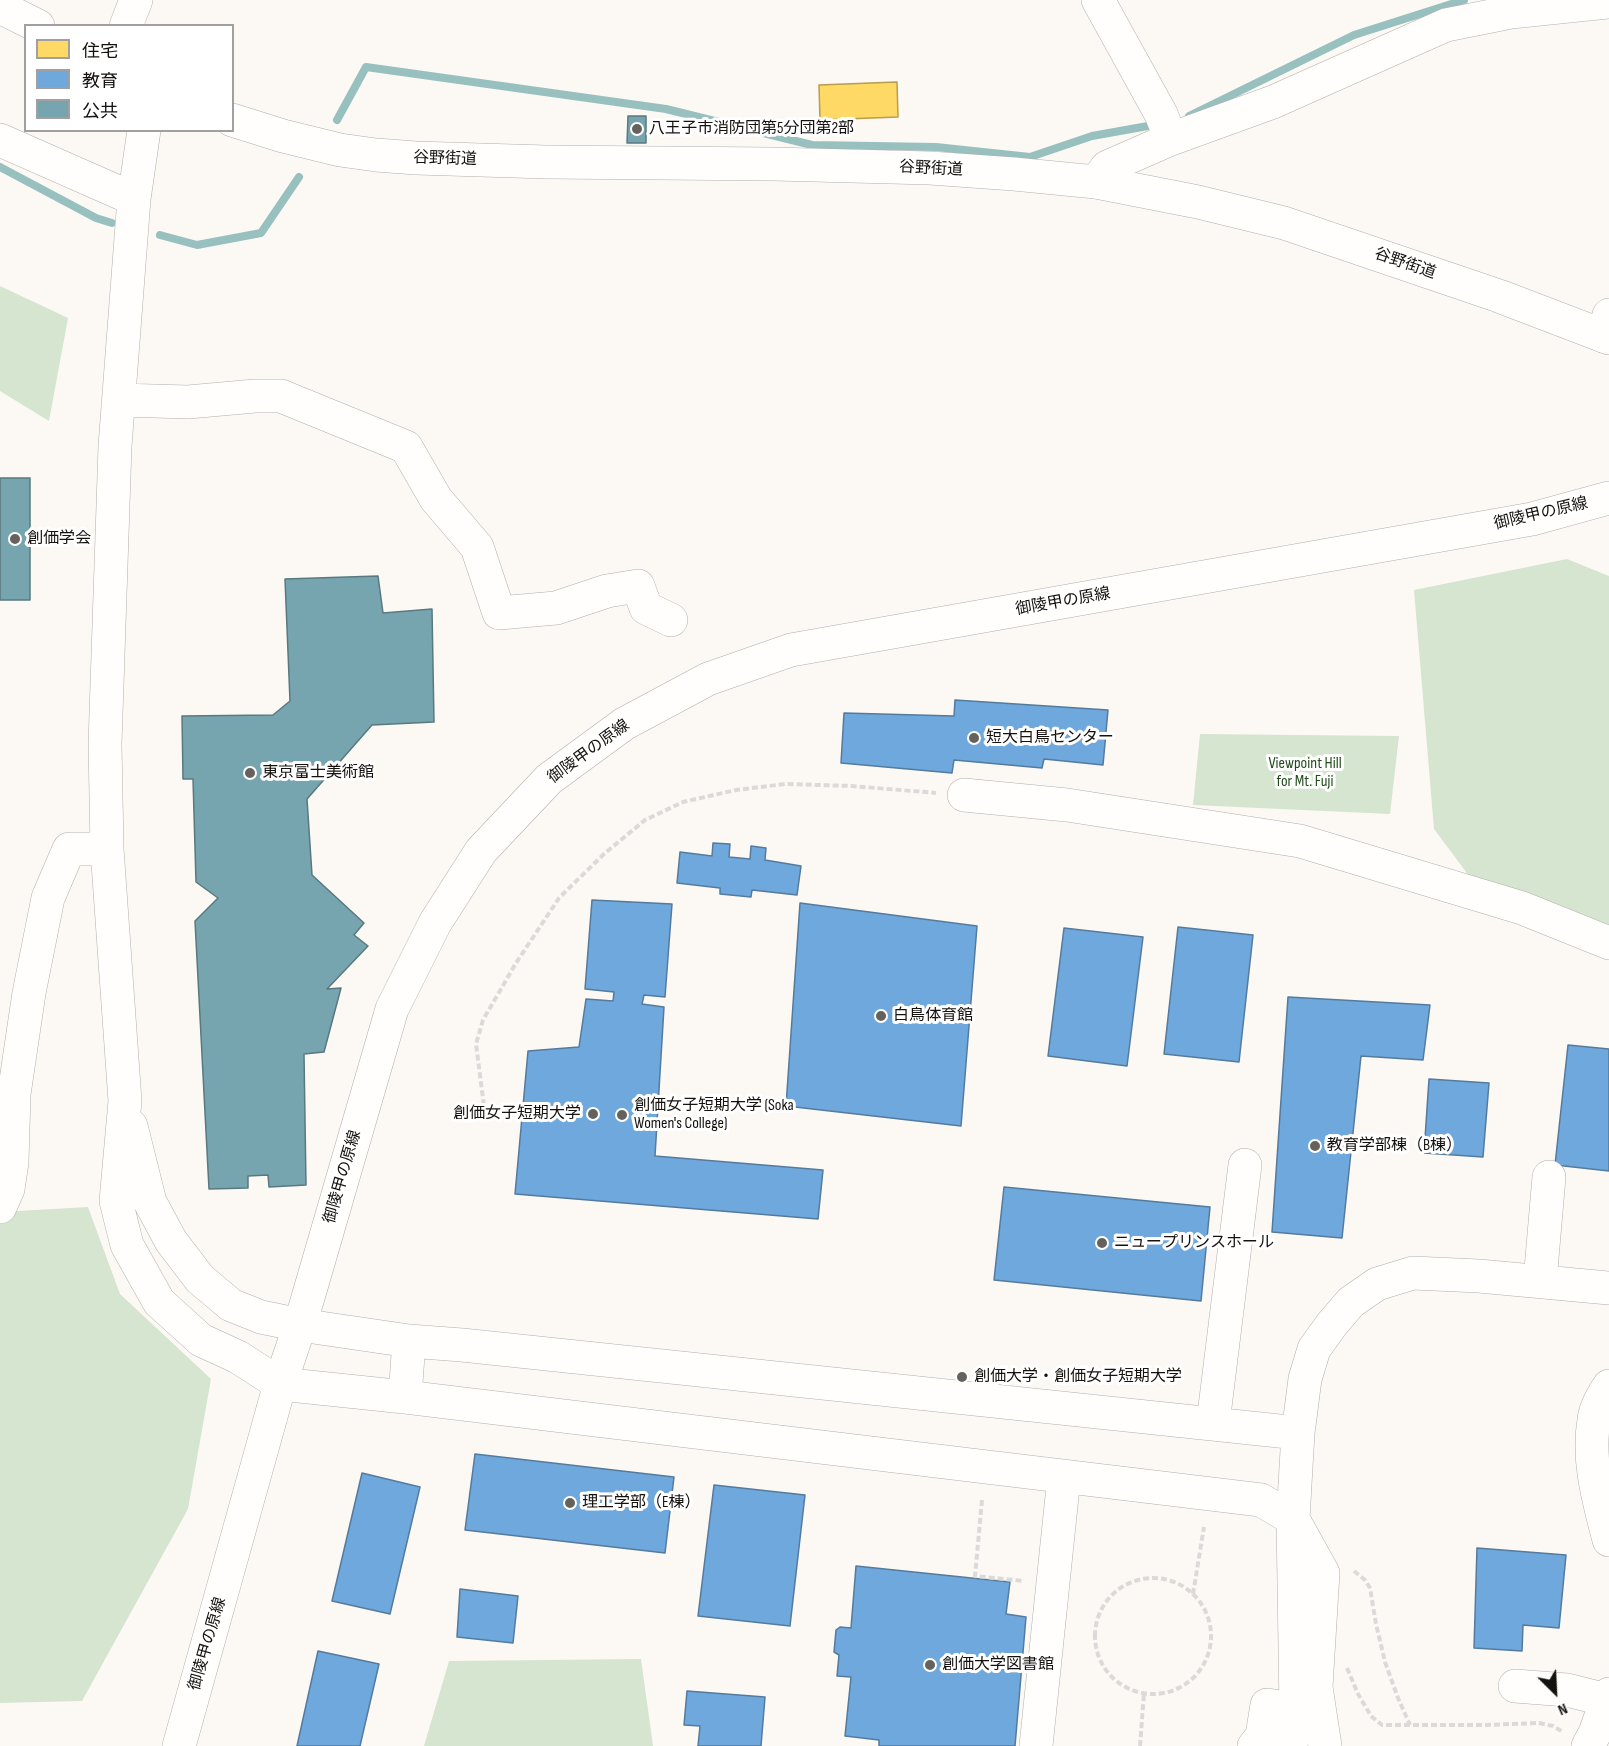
<!DOCTYPE html>
<meta charset="utf-8">
<style>
body{margin:0}
#map{position:relative;width:1609px;height:1746px;overflow:hidden;background:#fcf9f4;font-family:"Sofia Sans Condensed","Noto Sans JP",sans-serif}
canvas{display:block}
.legend{position:absolute;left:24px;top:24px;width:210px;height:108px;box-sizing:border-box;background:#fff;border:2px solid #a1a09f;margin:0;padding:8px 10px;list-style:none;font-size:18px;color:#14110e}
.legend li{display:flex;align-items:center;gap:12px;height:30px}
.legend b{width:30px;border:2px solid #a1a09f}
.north{position:absolute;left:1525px;top:1662px;width:60px;height:60px;-webkit-text-stroke:4px #fff;paint-order:stroke;rotate:156deg;font-size:16px;font-weight:700;line-height:24px;text-align:center;color:#14110e}
.north::after{content:'';display:block;margin:auto;width:21px;height:27px;background:#14110e;clip-path:polygon(50% 0,100% 100%,50% 72%,0 100%)}
</style>
<div id="map">
<canvas width="1609" height="1746"></canvas>
<ul class="legend">
<li><b style="height:16px;background:#ffd966"></b>住宅</li>
<li><b style="height:16px;background:#6fa8dc"></b>教育</li>
<li><b style="height:16px;background:#76a5af"></b>公共</li>
</ul>
<div class="north">N</div>
</div>
<script>
const g = document.querySelector('canvas').getContext('2d');
g.lineJoin = 'round';
function fillPath(path, color) {
  g.fillStyle = color;
  g.fill(path, 'evenodd');
}
function strokePath(path, color, width, dash) {
  g.strokeStyle = color;
  g.lineWidth = width;
  g.lineCap = dash ? 'butt' : 'round';
  g.setLineDash(dash || []);
  g.stroke(path);
}
function write(font, color, halo, rows, align = 'center') {
  g.font = font + ' "Sofia Sans Condensed","Noto Sans JP",sans-serif';
  g.lineWidth = 6;
  g.setLineDash([]);
  g.textBaseline = 'middle';
  g.strokeStyle = halo;
  g.fillStyle = color;
  for (const [text, x, y, turn = 0] of rows) {
    g.save();
    g.translate(x, y);
    g.rotate((+turn || 0) * Math.PI / 180);
    g.textAlign = isNaN(turn) ? turn : align;
    if (halo) g.strokeText(text, 0, 0);
    g.fillText(text, 0, 0);
    g.restore();
  }
}
fillPath(new Path2D(`
 M1200,734L1399,736L1390,814L1193,805Z`), '#d6e5cf');
fillPath(new Path2D(`
 M0,286L68,318L49,421L0,391Z
 M1567,559L1609,576V953L1493,908L1434,829L1414,590Z
 M88,1207L120,1294L211,1379L188,1509L82,1701L0,1703V1212Z
 M641,1659L653,1746H424L449,1661Z`), '#d5e5cf');
const homes = new Path2D(`
 M897,82L898,117L820,120L819,85Z`);
fillPath(homes, '#ffd966');
strokePath(homes, '#b89d4c', 1.5);
const schools = new Path2D(`
 M955,700L1108,710L1103,765L1044,759L1042,768L954,760L952,773L841,763L844,713L954,716Z
 M713,843L730,844L729,857L750,859L751,846L766,848L765,860L801,866L797,895L752,890L751,897L720,894V888L677,883L680,852L712,856Z
 M592,900L672,904L665,997L644,995L642,1004L664,1007L655,1156L823,1170L818,1219L515,1194L528,1051L579,1047L586,999L613,1001L614,992L585,989Z
 M800,903L977,926L961,1126L786,1106Z
 M1178,927L1253,935L1239,1062L1164,1054Z
 M1064,928L1143,937L1127,1066L1048,1056Z
 M1288,997L1430,1005L1423,1060L1361,1056L1342,1238L1272,1232Z
 M1568,1045L1609,1049V1171L1555,1165Z
 M1429,1079L1489,1083L1483,1157L1424,1153Z
 M1004,1187L1210,1207L1201,1301L994,1280Z
 M475,1454L674,1477L665,1553L465,1530Z
 M362,1473L420,1487L390,1614L332,1601Z
 M714,1485L805,1495L790,1626L698,1616Z
 M1477,1548L1566,1555L1559,1628L1523,1625L1522,1651L1474,1648Z
 M856,1566L1010,1582L1006,1614L1026,1617L1015,1746H879V1740L845,1736L851,1677L837,1676L839,1655L834,1652L836,1630L840,1627L851,1628Z
 M460,1589L518,1596L513,1643L457,1637Z
 M318,1651L379,1664L360,1746H297Z
 M687,1691L765,1697L761,1746H698L700,1726L684,1725Z`);
fillPath(schools, '#6fa8dc');
strokePath(schools, '#547b9e', 1.5);
const public = new Path2D(`
 M628,116H646V143H627Z
 M0,478H30V600H0Z
 M378,576L383,613L432,609L434,722L372,725L307,799L312,875L364,923L354,935L368,946L327,989L341,988L324,1052L304,1054L306,1185L269,1187L268,1175L248,1176V1188L209,1189L195,921L218,898L196,882L193,779H183L182,716L273,715L290,701L285,579Z`);
fillPath(public, '#76a5af');
strokePath(public, '#59797f', 1.5);
strokePath(new Path2D(`
 M1189,116L1354,35L1464,0
 M337,120L366,67L666,109L812,145L936,147L1030,157L1092,136L1159,124
 M0,167L96,218L112,223
 M160,235L197,245L261,233L299,177`), '#98c0bf', 8);
const minor = new Path2D(`
 M1098,0L1161,114L1171,139
 M126,26L136,0
 M144,130L134,199L115,446L105,744L107,849L125,1101L116,1201L127,1245L159,1302L201,1340L238,1357L280,1384L405,1397L1261,1500L1293,1519L1323,1573L1316,1687
 M0,140L134,199
 M1096,182L1107,167L1171,139L1273,102L1446,25L1511,12L1609,2
 M1603,336L1609,315
 M119,400L188,402L255,396H281L406,447L436,499L477,547L499,613L556,608L607,591L638,586L646,608L671,620
 M964,795L1067,805L1300,841L1522,908L1609,943
 M131,1126L150,1202L171,1241L200,1279L231,1305L261,1317L300,1325L409,1341L462,1345L1298,1433
 M0,1207L8,1189L12,1162L14,1094L29,993L48,898L69,849H107
 M1540,1281L1549,1177
 M1609,1386C1603,1395 1595,1409 1594,1420C1587,1461 1599,1501 1609,1540
 M405,1397L409,1341
 M1213,1423L1245,1165
 M1515,1686L1567,1690L1607,1700
 M1296,1687H1316L1325,1746
 M179,1746L280,1384L300,1325L392,1009L435,923L481,851L549,779L624,724L708,679L791,650L1532,519L1609,498
 M1036,1746L1064,1477
 M1254,1746L1262,1736L1267,1705L1296,1709
 M1291,1746L1296,1709L1293,1519L1298,1433L1305,1379L1314,1349L1332,1324L1351,1302L1377,1284L1413,1273L1479,1276L1609,1288
 M1588,1746L1595,1733L1609,1694`);
const major = new Path2D(`
 M0,7L38,26
 M232,120L283,136L340,150L376,155L416,158L546,162L773,164L930,168L1014,174L1096,182L1198,202L1284,223L1499,296L1609,338`);
strokePath(minor, '#b2afab', 34);
strokePath(major, '#b2afab', 34);
strokePath(new Path2D(`
 M485,1114L476,1044L483,1020L516,963L559,898L604,854L645,820L683,802L736,790L785,784L852,786L936,793
 M982,1500L975,1576L1024,1581
 M1354,1571L1365,1580L1370,1588L1376,1624L1385,1662L1398,1698L1410,1725
 M1095 1636a58 58 0 1 1 116 0a58 58 0 1 1-116 0Z
 M1193,1594L1204,1527
 M1347,1668L1358,1694L1371,1716L1382,1725H1485L1539,1723L1553,1726L1563,1732
 M1140,1746L1144,1693`), '#dcdad9', 4, [6, 3]);
strokePath(minor, '#fffefd', 33);
strokePath(major, '#fffefd', 33);
for (const [x, y, r, color] of [
 [637,129,6,"#65625e"],
 [15,539,6,"#65625e"],
 [974,738,6,"#65625e"],
 [250,773,6,"#65625e"],
 [881,1016,6,"#65625e"],
 [593,1114,6,"#65625e"],
 [622,1115,6,"#65625e"],
 [1315,1146,6,"#65625e"],
 [1102,1243,6,"#65625e"],
 [962,1377,6,"#65625e"],
 [570,1503,6,"#65625e"],
 [930,1665,6,"#65625e"]
]) {
  const dot = new Path2D();
  dot.arc(x, y, r, 0, 2 * Math.PI);
  g.fillStyle = color;
  g.fill(dot);
  strokePath(dot, '#fff', 2);
}
write('16px', '#14110e', '#fff', [
 ["八王子市消防団第5分団第2部",649,129],
 ["創価学会",27,539],
 ["短大白鳥センター",986,738],
 ["東京富士美術館",262,773],
 ["白鳥体育館",893,1016],
 ["創価女子短期大学 (Soka",634,1106],
 ["Women's College)",634,1124],
 ["創価女子短期大学",581,1114,"right"],
 ["教育学部棟（B棟）",1327,1146],
 ["ニュープリンスホール",1114,1243],
 ["創価大学・創価女子短期大学",974,1377],
 ["理工学部（E棟）",582,1503],
 ["創価大学図書館",942,1665]
], 'left');
write('16px', '#14110e', '#fff', [
 ["谷野街道",445,159,2],
 ["谷野街道",931,169,3],
 ["谷野街道",1405,264,19],
 ["御陵甲の原線",1541,514,-13],
 ["御陵甲の原線",1063,602,-10],
 ["御陵甲の原線",589,752,-36],
 ["御陵甲の原線",343,1177,-74],
 ["御陵甲の原線",208,1644,-74]
]);
write('16px', '#214b1a', '#fff', [
 ["Viewpoint Hill",1305,764],
 ["for Mt. Fuji",1305,782]
]);
</script>
